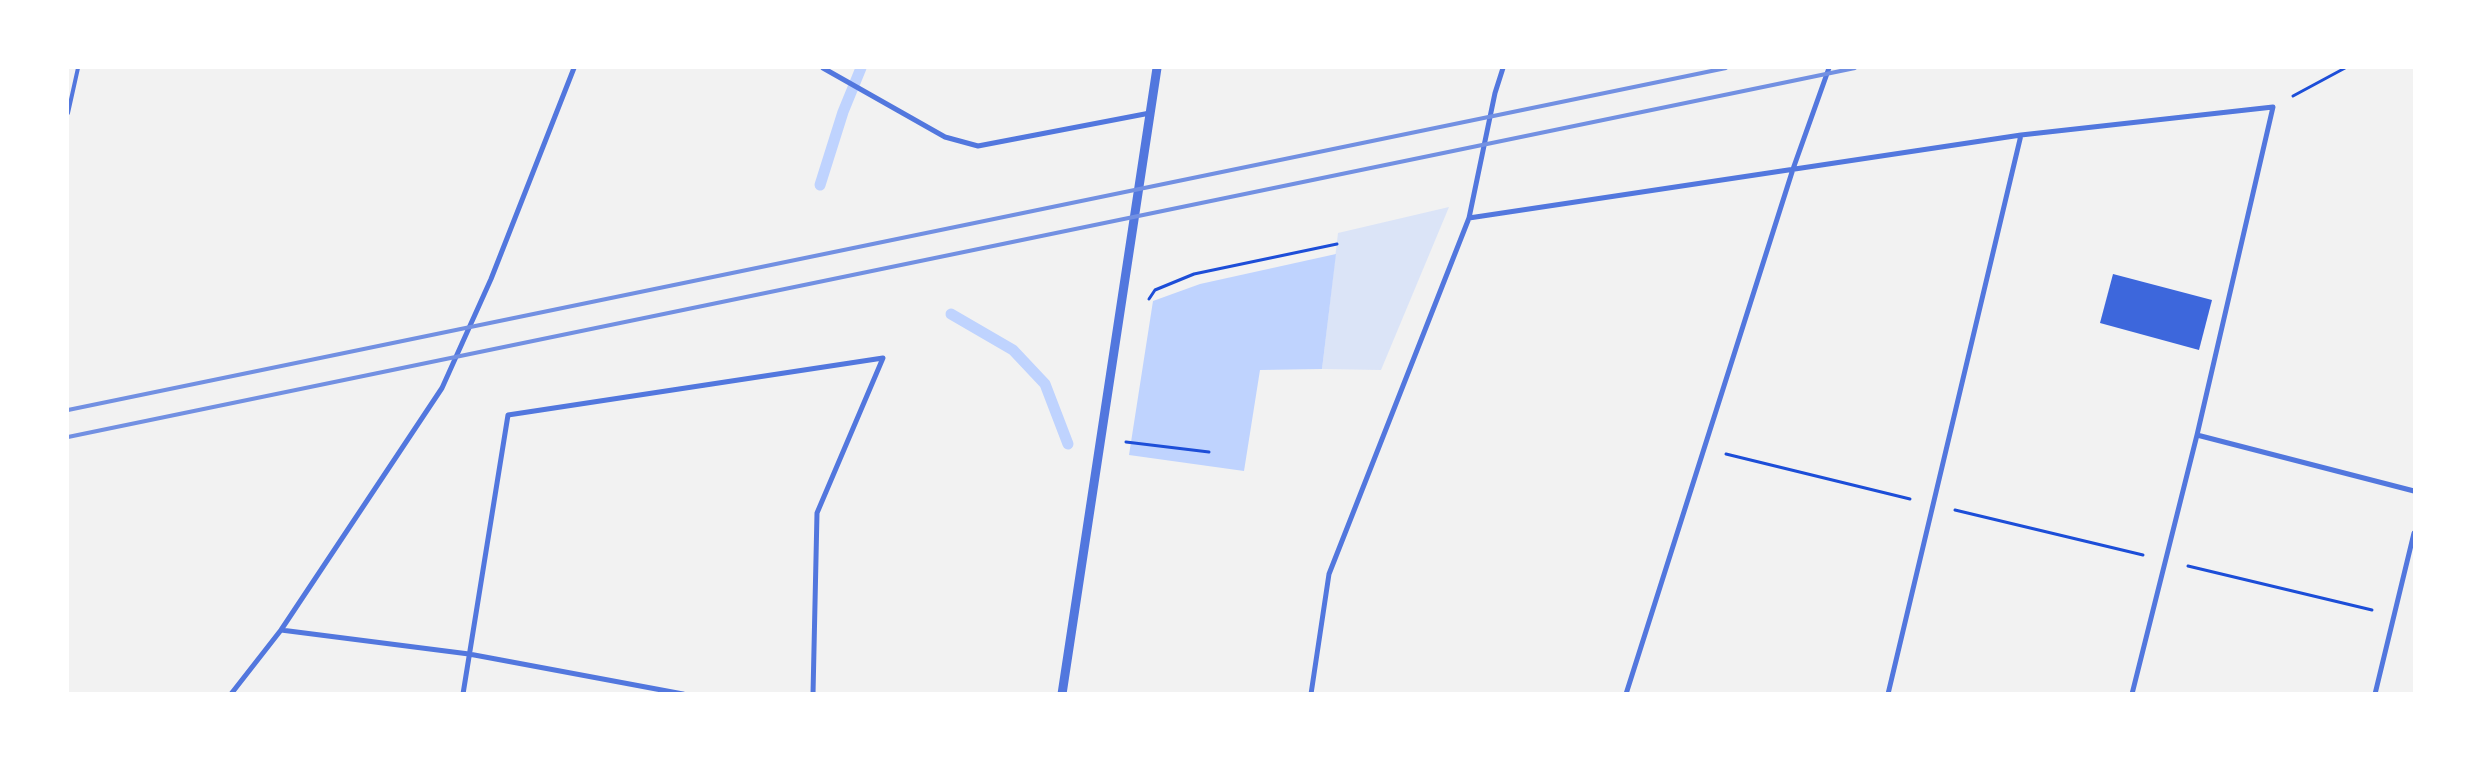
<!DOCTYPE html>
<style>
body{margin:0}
#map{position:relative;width:2482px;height:761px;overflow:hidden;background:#f2f2f2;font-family:Manrope,sans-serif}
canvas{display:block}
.frame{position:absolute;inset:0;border:69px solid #fff;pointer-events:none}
</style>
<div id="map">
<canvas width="2482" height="761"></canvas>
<div class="frame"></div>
</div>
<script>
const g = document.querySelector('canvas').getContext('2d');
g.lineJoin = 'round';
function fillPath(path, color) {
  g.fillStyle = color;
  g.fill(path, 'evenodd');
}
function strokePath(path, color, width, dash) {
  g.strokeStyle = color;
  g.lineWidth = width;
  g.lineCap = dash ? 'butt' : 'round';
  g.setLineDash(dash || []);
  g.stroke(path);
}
fillPath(new Path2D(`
 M1449,207L1381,370L1322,369L1338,233Z`), '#dbe4f7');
fillPath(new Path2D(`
 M1336,254L1322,369L1260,370L1244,471L1129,455L1153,301L1200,284Z`), '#bfd3fe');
strokePath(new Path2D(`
 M820,185L843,112L861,68
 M951,314L1013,350L1045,384L1068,444`), '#bfd3fe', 11);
fillPath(new Path2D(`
 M2113,274L2212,300L2199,350L2100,323Z`), '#3d67dc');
strokePath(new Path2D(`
 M2293,96L2345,68
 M1149,299L1155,290L1194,274L1337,244
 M1126,442L1209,452
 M1726,454L1910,499
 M1955,510L2143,555
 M2188,566L2372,610`), '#1d4ed8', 3);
strokePath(new Path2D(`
 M68,113L78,68`), '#5277de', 4);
strokePath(new Path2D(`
 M823,68L945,137L978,146L1150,113
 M1469,218L2021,135L2273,107L2197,435L2132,694
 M2197,435L2414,491
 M281,630L469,654L683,694
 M231,694L281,630L442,388L491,279L574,68
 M463,694L508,415L883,358L817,513L813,694
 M1311,694L1329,574L1469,218L1495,93L1503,68
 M1626,694L1793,169L1829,68
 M1888,694L2021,135
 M2375,694L2414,533`), '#5277de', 5);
strokePath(new Path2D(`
 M1062,694L1157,68`), '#5277de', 9);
strokePath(new Path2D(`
 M68,410L1726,68
 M68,437L1855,68`), '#7290e2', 4);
</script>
